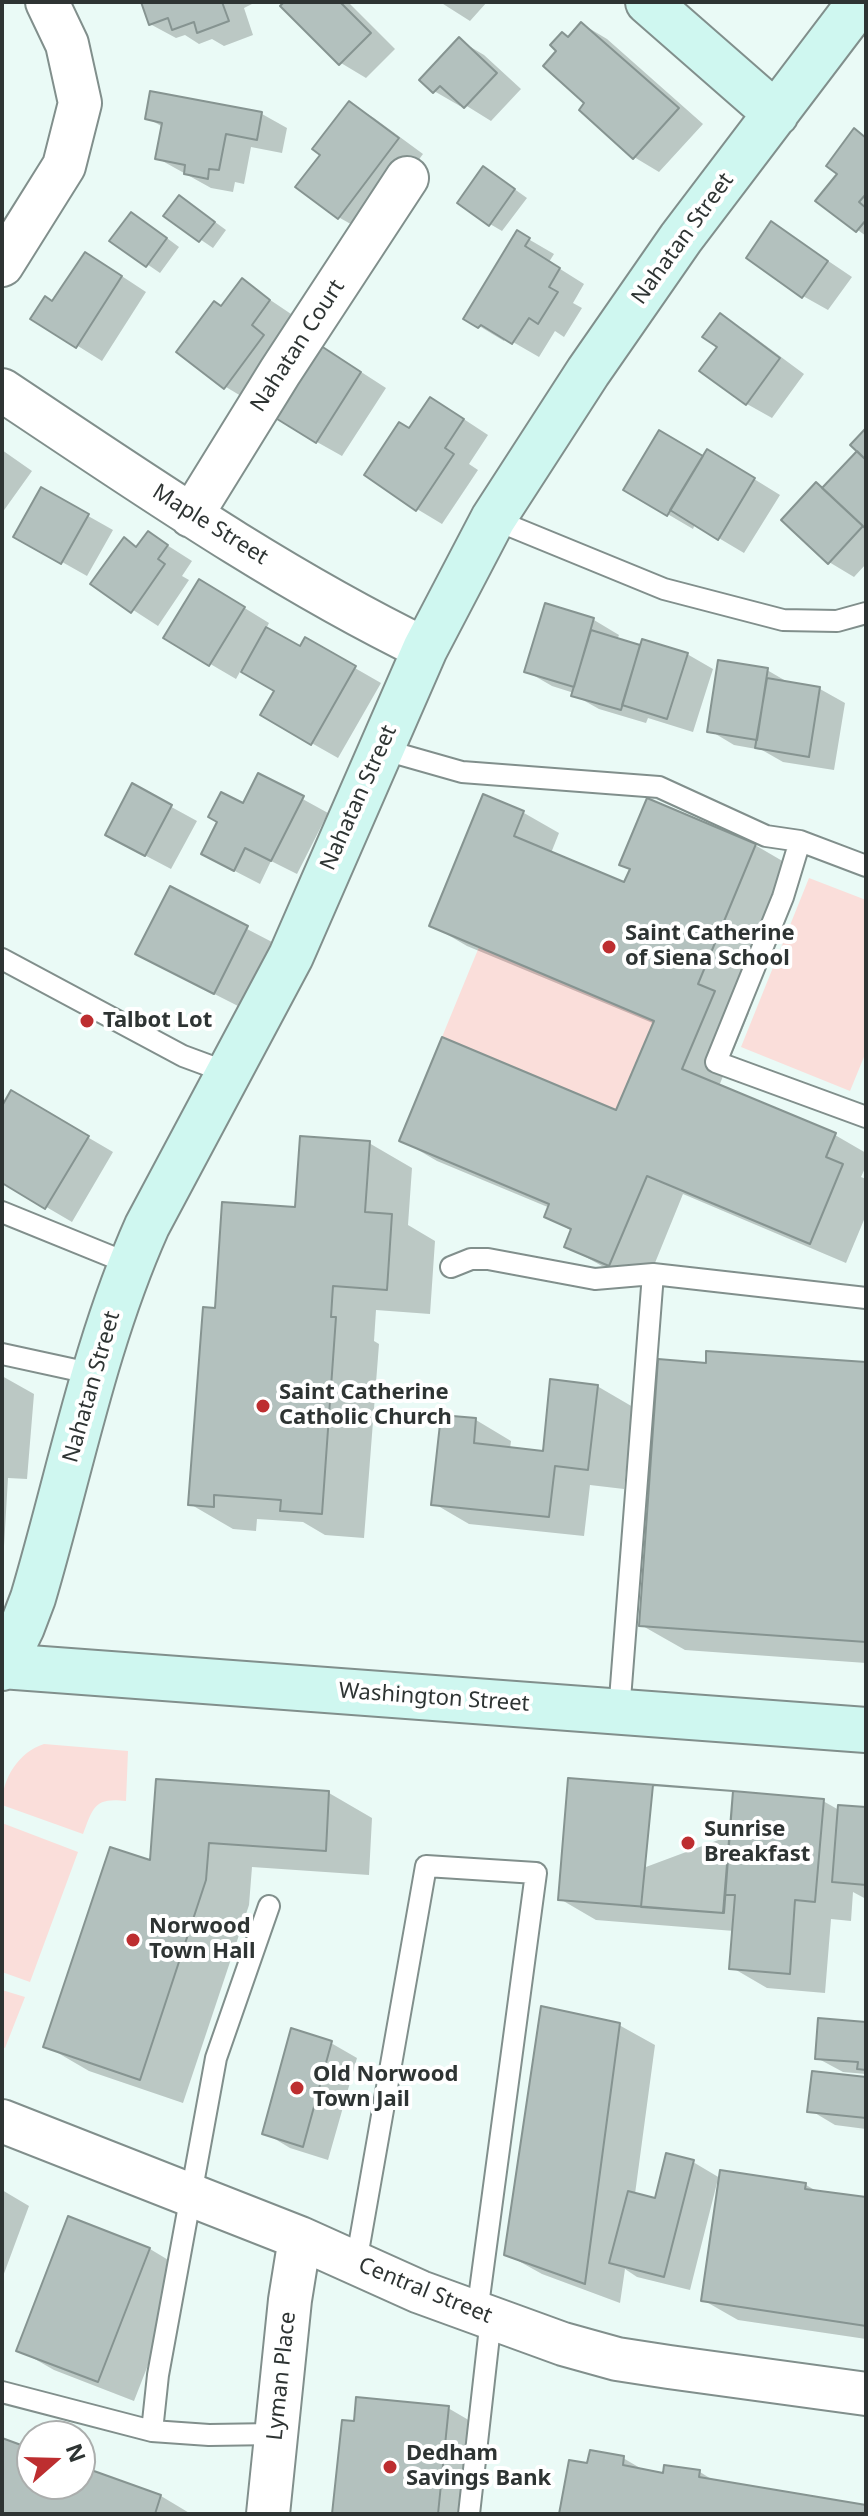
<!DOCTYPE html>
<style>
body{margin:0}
#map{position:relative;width:868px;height:2516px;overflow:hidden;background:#eafaf6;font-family:"Noto Sans",sans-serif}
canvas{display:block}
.frame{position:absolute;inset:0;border:4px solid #2e3433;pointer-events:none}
.north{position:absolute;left:16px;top:2420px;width:80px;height:80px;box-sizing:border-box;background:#fff;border:2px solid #abaead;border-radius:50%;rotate:70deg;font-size:22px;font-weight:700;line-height:32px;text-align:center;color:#2e3433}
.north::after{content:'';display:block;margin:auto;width:28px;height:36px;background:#bd2e30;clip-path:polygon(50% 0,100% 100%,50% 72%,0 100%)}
</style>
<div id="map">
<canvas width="868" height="2516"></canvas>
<div class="frame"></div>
<div class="north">N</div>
</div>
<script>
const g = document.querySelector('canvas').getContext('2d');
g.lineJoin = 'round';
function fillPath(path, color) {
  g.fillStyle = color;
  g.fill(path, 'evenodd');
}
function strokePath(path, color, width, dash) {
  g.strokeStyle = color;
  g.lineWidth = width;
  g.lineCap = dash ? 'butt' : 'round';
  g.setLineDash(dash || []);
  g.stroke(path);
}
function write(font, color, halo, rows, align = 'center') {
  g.font = font + ' "Noto Sans",sans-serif';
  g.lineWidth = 8;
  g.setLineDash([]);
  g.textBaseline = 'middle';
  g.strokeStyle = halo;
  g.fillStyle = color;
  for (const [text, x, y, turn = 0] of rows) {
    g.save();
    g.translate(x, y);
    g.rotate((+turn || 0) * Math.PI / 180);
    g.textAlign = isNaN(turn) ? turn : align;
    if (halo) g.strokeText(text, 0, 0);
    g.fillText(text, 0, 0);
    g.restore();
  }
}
fillPath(new Path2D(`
 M809,878L866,900V1052L850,1091L741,1047Z
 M479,947L654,1021L616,1110L442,1037Z
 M44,1744L128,1751L126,1801C94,1797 93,1808 83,1834L2,1805C2,1778 19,1752 44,1744Z
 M2,1823L78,1852L30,1982L2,1972Z
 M2,1990L25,1997L5,2048L2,2047Z`), '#fadeda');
fillPath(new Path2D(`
 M143,2H256L244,8L253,35L224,46L212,39L199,44L185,35L176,38L150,24Z
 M287,2H348L395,49L366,78L341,63Z
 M440,2H487L470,21Z
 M582,24L607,39L703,124L659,172L634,157L587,103L569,38Z
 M459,40L484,55L521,89L491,121L462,103L460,106L434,91Z
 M349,103L374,118L423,154L365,232L340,218L298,187L322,154Z
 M262,114L287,128L282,153L251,147L244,184L235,182L233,192L211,188L157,158L163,127L147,118Z
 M855,131L866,138V236L818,201L839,174Z
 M496,176L527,198L502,231L490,224Z
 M192,205L226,230L213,248L166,216Z
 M144,221L179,247L160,273L112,240Z
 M772,223L852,277L828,310L803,296Z
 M518,233L554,254L549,262L584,284L573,303L582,308L564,337L555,331L539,357L506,338L504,341L466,318Z
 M111,269L146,292L102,361L33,318Z
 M242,281L294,316L251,402L226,387L222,308Z
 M721,316L746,331L804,374L772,418L747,404L702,371L720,346Z
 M341,359L386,388L342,456L317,442Z
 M456,414L488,435L469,464L478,470L442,524L417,509L410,431Z
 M866,430V564L854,577L829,562L817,484L824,489L860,451Z
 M2,450L32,471L2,513Z
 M704,458L733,466L780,495L744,553L695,524L693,529L625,489Z
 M42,490L113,530L87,576L16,536Z
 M148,533L192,561L182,576L189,580L158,626L93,584L124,540L138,548Z
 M225,596L269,623L266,629L301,649L306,640L381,683L338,758L262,715L277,690L241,670L236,679L166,638Z
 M546,606L594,620L619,635L617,640L642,647L687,654L713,669L693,732L648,718L646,723L599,709L574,695V693L552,686L526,671Z
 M767,670L791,684L820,689L845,703L834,770L783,762L762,750L734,745L709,730Z
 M259,775L328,813L297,874L271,861L260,884L229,868L244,805Z
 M133,786L197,821L171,869L133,849Z
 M484,796L524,813L559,833L551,853L625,884L632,870L622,864L755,845L791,866L733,1004L749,1013L719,1086L835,1135L866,1153V1166L861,1177L866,1179V1215L846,1263L683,1194L646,1285L602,1266L566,1246L572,1231L546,1216L550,1208L437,1161L401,1140L617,1113L655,1024L467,946L431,925Z
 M170,889L272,942L240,1007L163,968Z
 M12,1093L113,1152L72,1222L2,1181V1110Z
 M369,1143L412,1168L408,1225L435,1241L430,1314L376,1310L374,1341L379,1344L364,1538L325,1535L303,1522L257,1519L256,1531L233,1529L190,1504L216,1310L297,1209Z
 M866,1364V1663L685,1650L641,1625Z
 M2,1376L34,1394L27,1479L8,1478L4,1546Z
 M597,1386L633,1407L624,1489L590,1485L584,1536L469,1524L433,1503L476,1420L511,1441L510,1449L545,1453Z
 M329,1793L372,1818L369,1875L252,1867L249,1905L183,2103L89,2071L46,2046L152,1863Z
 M823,1801L839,1810L866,1809V1899L853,1892L851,1921L831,1919L825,1993L767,1988L731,1967L734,1931L596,1920L560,1899Z
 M866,2024V2074L843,2072L817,2058Z
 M619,2025L655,2045L635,2194L656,2200L693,2162L720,2178L806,2185L820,2193L866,2200V2339L738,2320L703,2300L720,2183H717L690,2290L637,2277L625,2269L620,2303L542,2274L506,2254Z
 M331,2043L357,2058L328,2160L290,2148L265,2133Z
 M866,2079V2129L835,2125L810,2110Z
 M2,2190L29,2206L2,2279Z
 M69,2219L150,2249L185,2270L134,2401L54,2370L19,2350Z
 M448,2408L484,2429L476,2514H334L356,2423Z
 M2,2440L32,2451V2484H80V2468L161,2496L191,2514H2Z
 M623,2458L647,2472L664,2475L666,2467L700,2472L716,2482L866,2507V2514H561L589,2466Z`), '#0003');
const building = new Path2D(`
 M141,2H222L229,21L197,33L194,22L172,30L168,18L149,25Z
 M284,2H340L371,33L339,65L280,6Z
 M581,22L679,108L633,159L579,110L584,103L543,66L556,51L550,45L562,32L568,37Z
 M459,37L497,73L464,108L440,86L433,93L419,80Z
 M150,91L262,112L257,140L226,134L219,170L209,169L208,179L184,174L185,165L155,159L162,123L145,119Z
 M349,101L399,138L338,219L295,187L320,155L312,149Z
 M854,128L866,138V194L859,202L866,208V220L856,232L815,201L837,174L826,166Z
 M483,166L515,189L489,226L457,203Z
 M179,195L215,222L199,242L163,216Z
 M131,212L167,238L146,267L109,241Z
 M771,221L828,261L802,298L746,258Z
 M517,230L530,238L525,246L560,268L549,287L558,292L538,324L529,318L512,344L481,325L478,328L463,319Z
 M85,252L122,276L76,348L30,319L45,296L52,301Z
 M242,278L270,300L252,325L264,335L224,389L176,352L214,301L221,306Z
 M720,313L780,358L746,405L699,371L717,347L702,337Z
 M315,342L361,372L316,443L269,414Z
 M430,397L464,419L445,448L454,454L416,511L364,475L399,422L409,428Z
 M866,428V460L850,445Z
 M659,430L703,456L667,516L623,490Z
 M707,449L755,478L718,540L670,510Z
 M857,451L866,460V529L822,488Z
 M816,482L863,526L828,564L781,520Z
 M41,487L89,514L61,564L13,537Z
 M148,531L168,545L158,559L165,564L131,613L90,584L124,537L136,547Z
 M199,579L245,607L209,666L163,638Z
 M545,603L594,618L574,687L524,672Z
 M266,627L300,646L305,637L356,666L311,745L260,715L274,691L241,672Z
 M591,630L640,645L621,710L571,696Z
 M642,639L688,653L667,719L622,705Z
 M718,660L768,668L757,740L707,732Z
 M767,678L820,687L809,757L755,748Z
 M258,773L304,796L271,861L245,848L234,871L201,854L217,822L208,817L221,792L243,803Z
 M132,783L172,805L145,856L105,835Z
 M483,794L524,811L514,836L624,882L630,869L619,865L647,798L756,844L698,984L715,991L682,1069L836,1133L826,1157L843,1164L810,1244L647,1176L609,1266L564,1247L571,1229L544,1217L549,1204L399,1141L442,1037L616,1110L654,1021L429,926Z
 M170,886L248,926L214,994L135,954Z
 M11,1090L89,1136L45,1209L2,1183V1106Z
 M300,1136L370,1141L365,1212L392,1214L387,1290L333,1286L331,1317H336L322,1514L280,1511L281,1500L214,1495V1507L188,1505L203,1307L215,1308L222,1202L295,1207Z
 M706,1351L866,1362V1642L639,1626L658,1359L706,1363Z
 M550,1379L598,1385L588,1470L555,1466L549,1517L431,1505L441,1415L476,1418L474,1443L543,1451Z
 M568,1778L733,1791L724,1913L558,1900Z
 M156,1779L329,1791L326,1851L209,1843L206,1880L140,2080L43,2047L110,1847L150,1860Z
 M653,1785L733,1791L723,1913L641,1907Z
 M733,1791L824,1799L815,1902L795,1900L790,1974L729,1969L735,1895H725Z
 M838,1805L866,1807V1885L832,1882Z
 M541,2006L620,2023L585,2284L504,2255Z
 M818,2018L866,2022V2070L857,2069L858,2062L815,2059Z
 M291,2028L332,2041L303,2147L262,2134Z
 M812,2071L866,2077V2118L807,2112Z
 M666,2153L694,2160L664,2277L609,2263L628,2191L655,2198Z
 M720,2170L806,2183L805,2189L866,2197V2326L701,2301Z
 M68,2216L150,2248L98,2382L16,2351Z
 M356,2397L449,2406L438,2514H332L342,2420L354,2421Z
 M2,2438L32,2449V2484H80V2466L161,2495L155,2514H2Z
 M590,2450L624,2456L623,2465L663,2473L664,2465L700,2470L699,2477L866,2505V2514H559L569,2460L587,2463Z`);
fillPath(building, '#b3c1be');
strokePath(building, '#869491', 2);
const service = new Path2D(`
 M493,519L664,589L783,620L837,621L866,613
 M381,749L462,772L659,787L766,836L800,841
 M866,866L800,841L783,897L716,1062L866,1117
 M2,959L183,1056L229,1073
 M2,1212L130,1264
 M451,1267L471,1259H488L595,1279L653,1274
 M2,1354L94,1374
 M619,1712L653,1274L866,1298
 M356,2263L426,1866L536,1873L477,2313
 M2,2392L152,2431L158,2375L216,2058L269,1906
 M152,2431L209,2435L275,2434
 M469,2514L491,2318`);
const minor = new Path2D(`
 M2,265L64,166L80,103L67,44L47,2
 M2,390C139,481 277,577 425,649
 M191,516L280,372L407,178
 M2,2121L300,2238L420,2292L563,2344L617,2359L669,2367L866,2394
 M268,2514L290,2300L300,2238`);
const secondary = new Path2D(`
 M648,2L776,114
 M2,1666L866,1730
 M2,1668L22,1627L33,1598C70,1473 94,1345 147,1226L291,956L425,649L493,519L588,372L681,238L860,2`);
strokePath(service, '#818f8c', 24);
strokePath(minor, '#818f8c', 46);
strokePath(secondary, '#818f8c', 48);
strokePath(service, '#fff', 20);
strokePath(minor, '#fff', 42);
strokePath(secondary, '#cff7f0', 44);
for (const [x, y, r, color] of [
 [609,947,8,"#bd2e30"],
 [87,1021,8,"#bd2e30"],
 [263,1406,8,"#bd2e30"],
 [688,1843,8,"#bd2e30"],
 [133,1940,8,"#bd2e30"],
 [297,2088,8,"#bd2e30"],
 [390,2467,8,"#bd2e30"]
]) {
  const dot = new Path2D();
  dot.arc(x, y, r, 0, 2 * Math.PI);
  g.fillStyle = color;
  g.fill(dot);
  strokePath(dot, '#fff', 3);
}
write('22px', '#2e3433', '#fff', [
 ["Nahatan Street",683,239,-54],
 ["Nahatan Court",298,346,-57],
 ["Maple Street",210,525,32],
 ["Nahatan Street",359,798,-66],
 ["Nahatan Street",92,1387,-74],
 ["Washington Street",434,1698,4],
 ["Central Street",425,2291,22],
 ["Lyman Place",282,2376,-84]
]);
write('bold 22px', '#2e3433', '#fff', [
 ["Saint Catherine",625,934],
 ["of Siena School",625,959],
 ["Talbot Lot",103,1021],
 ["Saint Catherine",279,1393],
 ["Catholic Church",279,1418],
 ["Sunrise",704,1830],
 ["Breakfast",704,1855],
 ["Norwood",149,1927],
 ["Town Hall",149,1952],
 ["Old Norwood",313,2075],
 ["Town Jail",313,2100],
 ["Dedham",406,2454],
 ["Savings Bank",406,2479]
], 'left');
</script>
